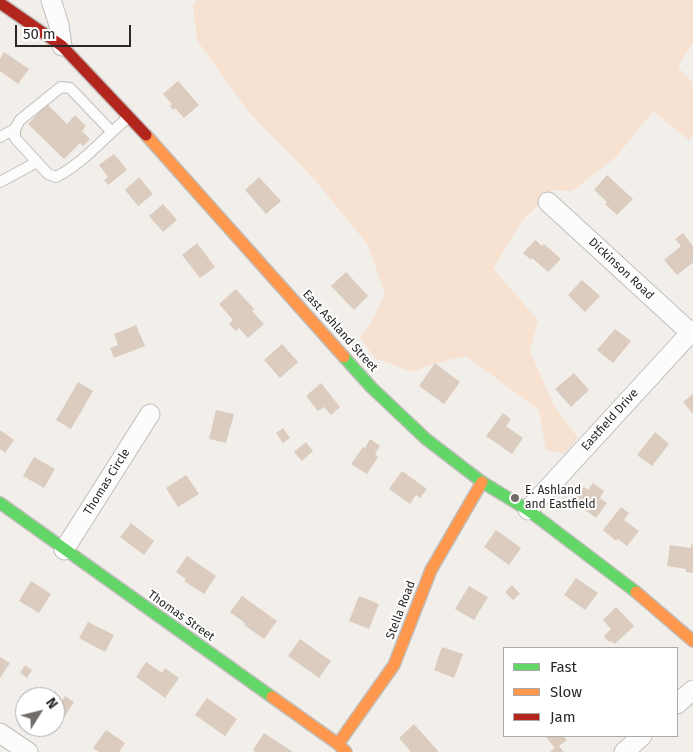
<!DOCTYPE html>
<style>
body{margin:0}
#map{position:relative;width:693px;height:752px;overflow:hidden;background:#f2eeea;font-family:"Fira Sans",sans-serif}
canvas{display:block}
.legend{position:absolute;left:503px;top:647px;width:175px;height:90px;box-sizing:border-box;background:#fff;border:1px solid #aaa9a8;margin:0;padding:6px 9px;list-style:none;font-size:15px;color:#2b2826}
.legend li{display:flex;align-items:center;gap:10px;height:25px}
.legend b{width:25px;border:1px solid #aaa9a8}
.north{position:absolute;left:15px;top:687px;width:50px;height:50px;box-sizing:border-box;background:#fff;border:1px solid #aaa9a8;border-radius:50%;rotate:54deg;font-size:14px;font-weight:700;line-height:20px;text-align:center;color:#2b2826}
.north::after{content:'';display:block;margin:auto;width:18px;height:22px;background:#716d6b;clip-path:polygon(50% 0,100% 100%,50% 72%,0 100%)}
.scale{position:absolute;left:15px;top:25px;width:116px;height:22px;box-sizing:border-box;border:2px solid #2b2826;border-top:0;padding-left:6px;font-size:15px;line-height:18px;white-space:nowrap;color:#2b2826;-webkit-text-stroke:4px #fff;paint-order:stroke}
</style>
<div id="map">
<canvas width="693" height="752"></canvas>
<ul class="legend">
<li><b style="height:6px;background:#63d668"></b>Fast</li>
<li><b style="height:6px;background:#ff974d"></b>Slow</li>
<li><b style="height:6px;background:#b3261e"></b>Jam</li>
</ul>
<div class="north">N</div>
<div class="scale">50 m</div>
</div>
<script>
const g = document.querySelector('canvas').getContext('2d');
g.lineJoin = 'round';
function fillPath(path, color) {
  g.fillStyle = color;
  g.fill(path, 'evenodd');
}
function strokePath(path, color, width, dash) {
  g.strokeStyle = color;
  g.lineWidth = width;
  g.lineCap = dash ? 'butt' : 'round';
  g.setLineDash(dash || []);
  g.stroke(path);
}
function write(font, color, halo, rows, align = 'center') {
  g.font = font + ' "Fira Sans",sans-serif';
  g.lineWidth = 4;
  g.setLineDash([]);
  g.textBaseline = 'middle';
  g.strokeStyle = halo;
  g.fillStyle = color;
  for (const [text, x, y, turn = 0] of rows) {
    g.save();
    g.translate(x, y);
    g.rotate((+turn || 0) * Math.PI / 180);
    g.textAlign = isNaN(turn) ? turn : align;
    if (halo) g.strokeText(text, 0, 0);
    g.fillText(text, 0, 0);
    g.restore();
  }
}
fillPath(new Path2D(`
 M197,0H693V42L678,67L693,83V135L689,140L653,111L616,157L572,191L553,190L521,222L493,269L538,320L530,351L554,406L578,438L564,454L546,450L539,410L466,356L435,363L413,372L375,358L360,337L371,323L385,294L368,245L315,180L248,111L197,40L193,5Z`), '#f7e1d0');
fillPath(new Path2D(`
 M4,52L29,69L18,84L0,71V59Z
 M178,81L199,105L184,118L175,108L173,110L170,106L172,104L163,94Z
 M47,104L67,124L75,115L86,126L82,131L90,139L83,146L80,143L64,159L28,124Z
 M114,154L127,170L108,185L104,180L108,177L99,165Z
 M607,175L633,199L617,215L605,204L607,202L594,190Z
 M139,177L153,194L138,206L125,190Z
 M259,177L281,201L266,214L245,190Z
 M163,204L177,220L163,232L149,216Z
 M683,233L693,246V264L692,263L677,275L664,260L681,246L675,239Z
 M535,240L542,246L544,244L561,259L548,272L532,258L531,260L523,253Z
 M197,243L215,267L200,278L182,255Z
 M346,272L368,296L354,310L331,286Z
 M582,280L600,296L585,312L568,295Z
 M236,289L254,309L252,311L264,324L248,338L239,328L236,331L229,324L233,320L219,304Z
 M136,325L145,346L114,358L110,348L118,345L114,334Z
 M615,329L631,341L613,363L597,350Z
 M282,344L298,362L280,378L264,360Z
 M435,363L460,382L444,404L419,386Z
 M574,373L589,390L571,407L555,389Z
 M78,382L93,391L71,429L56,420Z
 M321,383L340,407L331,415L324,407L318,411L306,396Z
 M693,394V414L683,402Z
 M216,410L234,414L226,443L209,439Z
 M503,413L511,419L506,426L523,438L512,454L486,436Z
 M283,428L290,438L283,443L276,433Z
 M0,430L14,440L5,453L0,449Z
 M655,432L669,444L652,466L637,455Z
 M370,439L380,446L375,454L378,457L367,474L351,464L363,447L365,448Z
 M306,442L313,451L302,461L294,452Z
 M34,457L55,469L44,488L23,476Z
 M402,471L427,489L420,498L416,495L410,504L389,489Z
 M186,475L199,494L178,507L166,488Z
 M593,483L604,491L600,498L607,503L596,518L573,501L584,487L588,490Z
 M621,507L629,513L624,520L639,531L627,546L618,539L616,541L603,530Z
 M131,523L154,541L144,555L120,537Z
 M496,530L521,548L509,565L484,547Z
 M691,544L693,545V573L686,572V569L667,566L670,545L691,548Z
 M187,556L216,576L204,594L184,581L186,579L176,572Z
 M576,578L598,593L585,610L564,595Z
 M31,581L51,594L39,613L19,601Z
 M512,585L520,594L513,600L505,592Z
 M469,586L488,597L474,620L455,609Z
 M242,596L277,621L264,639L244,625L245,623L230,612Z
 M359,596L379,604L369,629L349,621Z
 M616,607L634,626L615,644L611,641L609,642L604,636L611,629L603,620Z
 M88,622L114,635L105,652L79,638Z
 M300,639L331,661L319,678L288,656Z
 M442,647L463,654L454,678L434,670Z
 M0,657L10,663L0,678Z
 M146,662L162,673L165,668L179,678L165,698L136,677Z
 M25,665L32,670L27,678L20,673Z
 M46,690L62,701L65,696L74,702L60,724L55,721V697H41Z
 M207,698L237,719L225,736L195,715Z
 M414,724L438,751L437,752H411L399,738Z
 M106,730L125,743L119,752H99L93,748Z
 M264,733L293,752H255L253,750Z
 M545,736H563L567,740L559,746L564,752H550L555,748Z`), '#dbccbf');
const lane = new Path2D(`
 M111,131L70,88L61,87L20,120L15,129V138L48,174L56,177C84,163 105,136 129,117
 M0,137L15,129
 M0,182L37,162`);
const street = new Path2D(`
 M51,0L59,25L62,46
 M548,202L693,335
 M528,510L693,330
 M64,550L150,414
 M677,704L693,690
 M0,733L28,752
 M624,752L642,736`);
const fast = new Path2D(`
 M344,357L371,387L426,439L482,482L528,510L636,592
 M0,503L272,697`);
const slow = new Path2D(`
 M146,135L344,357
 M636,592L693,641
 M272,697L338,744L346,752
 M338,744L394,665L431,570L482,482`);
const jam = new Path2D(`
 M0,3L62,46L146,135`);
strokePath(lane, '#c0bebb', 12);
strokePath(street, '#c0bebb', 21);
strokePath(fast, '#c0bebb', 14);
strokePath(slow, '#c0bebb', 14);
strokePath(jam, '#c0bebb', 14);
strokePath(lane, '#fdfcfc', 10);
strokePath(street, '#fdfcfc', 19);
strokePath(fast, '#63d668', 11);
strokePath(slow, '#ff974d', 11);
strokePath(jam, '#b3261e', 11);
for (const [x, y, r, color] of [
 [515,498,5,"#716d6b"]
]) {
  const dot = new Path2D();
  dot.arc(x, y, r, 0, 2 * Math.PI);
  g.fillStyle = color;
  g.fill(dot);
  strokePath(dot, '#fff', 2);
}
write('12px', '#2b2826', '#fff', [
 ["Dickinson Road",621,269,43],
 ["East Ashland Street",340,331,48],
 ["Eastfield Drive",610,420,-48],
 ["Thomas Circle",107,482,-58],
 ["Stella Road",401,610,-69],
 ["Thomas Street",181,616,35]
]);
write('12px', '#2b2826', '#fff', [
 ["E. Ashland",525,491],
 ["and Eastfield",525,505]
], 'left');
</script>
